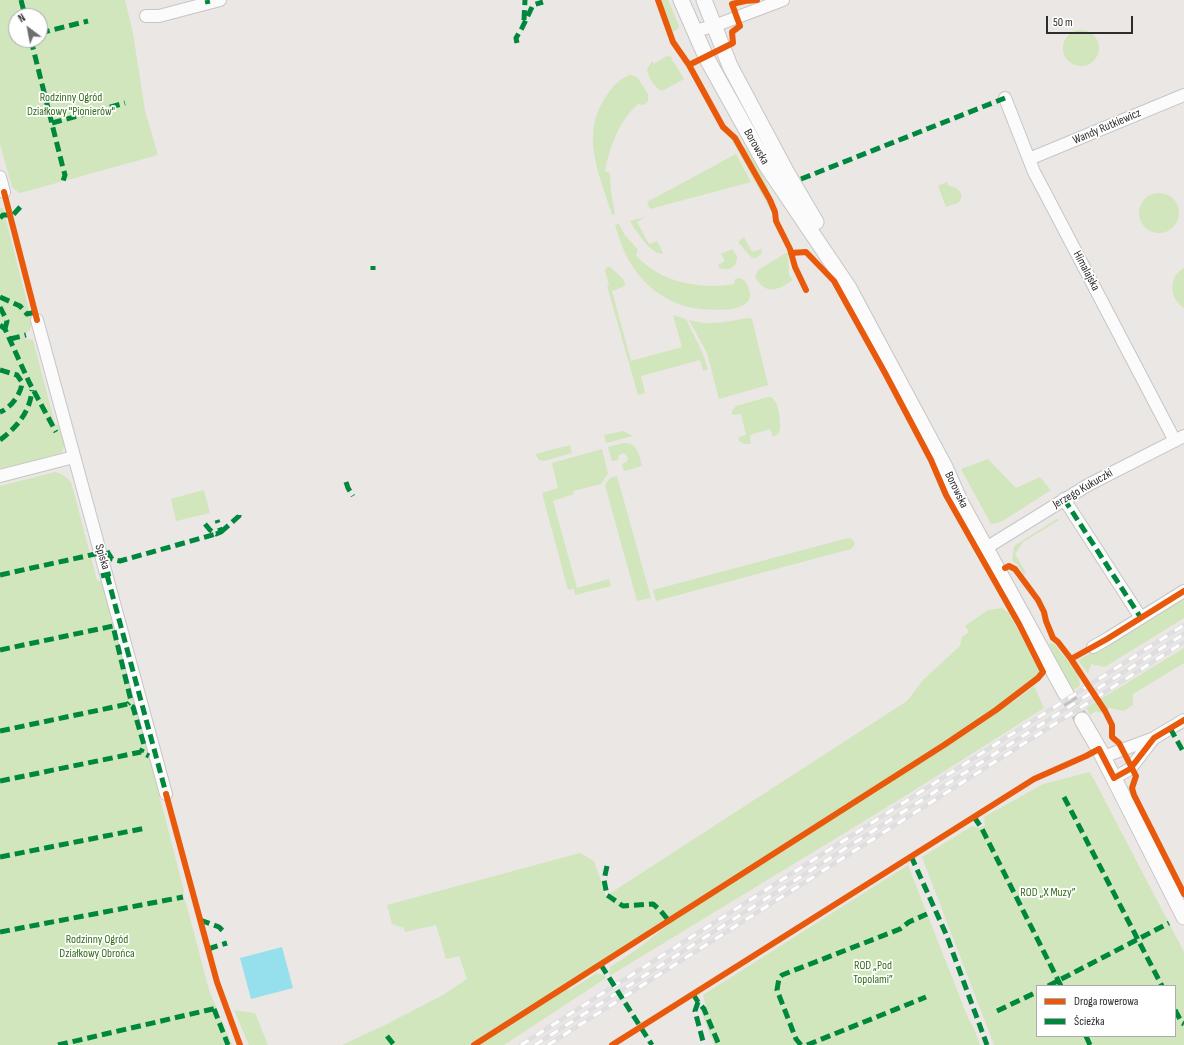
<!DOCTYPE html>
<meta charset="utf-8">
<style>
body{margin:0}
#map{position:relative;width:1184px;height:1045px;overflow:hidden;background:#eae7e4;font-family:"Sofia Sans Condensed",sans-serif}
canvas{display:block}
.legend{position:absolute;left:1036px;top:985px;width:140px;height:52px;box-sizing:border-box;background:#fff;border:1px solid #ababab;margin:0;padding:5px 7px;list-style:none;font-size:12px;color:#2d2d2d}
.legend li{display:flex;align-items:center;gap:8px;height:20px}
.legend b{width:20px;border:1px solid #ababab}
.north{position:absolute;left:8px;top:8px;width:40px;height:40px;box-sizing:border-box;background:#fff;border:1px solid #ababab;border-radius:50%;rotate:328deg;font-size:11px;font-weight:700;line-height:16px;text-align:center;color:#2d2d2d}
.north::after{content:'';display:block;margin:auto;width:14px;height:18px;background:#6f6e6d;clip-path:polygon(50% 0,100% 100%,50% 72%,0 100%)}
.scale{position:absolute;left:1046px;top:16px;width:87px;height:18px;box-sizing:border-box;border:2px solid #2d2d2d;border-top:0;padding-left:5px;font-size:12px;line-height:14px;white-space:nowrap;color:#2d2d2d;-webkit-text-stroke:3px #fff;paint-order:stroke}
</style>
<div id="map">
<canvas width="1184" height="1045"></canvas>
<ul class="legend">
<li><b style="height:5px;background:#e8590c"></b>Droga rowerowa</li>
<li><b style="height:5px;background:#00873e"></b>Ścieżka</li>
</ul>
<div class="north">N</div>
<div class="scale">50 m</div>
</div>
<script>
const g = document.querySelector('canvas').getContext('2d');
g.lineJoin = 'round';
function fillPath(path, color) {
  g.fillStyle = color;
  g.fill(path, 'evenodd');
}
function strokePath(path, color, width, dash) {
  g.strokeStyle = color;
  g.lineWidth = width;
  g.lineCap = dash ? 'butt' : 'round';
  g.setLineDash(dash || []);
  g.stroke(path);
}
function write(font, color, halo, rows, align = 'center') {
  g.font = font + ' "Sofia Sans Condensed",sans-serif';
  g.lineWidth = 3.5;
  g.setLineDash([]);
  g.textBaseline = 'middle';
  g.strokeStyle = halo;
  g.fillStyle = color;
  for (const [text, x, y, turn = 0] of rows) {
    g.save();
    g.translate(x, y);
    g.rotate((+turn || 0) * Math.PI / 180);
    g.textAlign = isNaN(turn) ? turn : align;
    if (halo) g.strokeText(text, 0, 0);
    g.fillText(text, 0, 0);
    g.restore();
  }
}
fillPath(new Path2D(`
 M0,0H125L133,33L145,111L158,155L20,193L15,190L12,187L0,144ZM16,16H40V40H16Z
 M660,0H668L679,26L678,29L673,32L664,14Z
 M1063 48a18 18 0 1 1 36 0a18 18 0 1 1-36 0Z
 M667,56L672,57L671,59L676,66L684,79L662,91C655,88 648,77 647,69L652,61L654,64Z
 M630,75L637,77L648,94V101L644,105L638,104C619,121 610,146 605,171L610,173L611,192L615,214L612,215C599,172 578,133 609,92C614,85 621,78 630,75Z
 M730,137L733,139L769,204L776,220Z
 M744,146C756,161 767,180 771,199L743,147Z
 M736,154L751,182L650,209L647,202Z
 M947,182L949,186C957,186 966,195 959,202C956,205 949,205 946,207L938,186Z
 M1139 213a20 20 0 1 1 40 0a20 20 0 1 1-40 0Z
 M0,208H3L32,322L30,330L24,334L25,339L33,340L55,424L60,426C63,435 67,445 61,453L0,469Z
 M645,217L637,222L649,244L657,241L663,253L662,254C651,254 635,230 630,221Z
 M619,224L625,235L638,250L636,255C659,282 700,290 734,284L735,279L740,278C747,281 749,287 750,295C750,315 701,310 689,307C675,304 660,296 649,286C629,266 623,251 615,225Z
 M744,237L752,252L762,249L761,254L756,258L751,257L738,242Z
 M732,249L737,256C738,267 729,272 719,268L718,265L725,261L721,254Z
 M786,253H788L789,275L793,280C778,290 766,296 755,277L758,270Z
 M607,267H610L624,280L625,284L623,287L612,291L631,361L682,347L673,315L686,319L703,354L708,369L703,371L700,360L641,376L645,393L638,395L607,286L609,285L605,271Z
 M1184,268V308C1169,299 1168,276 1184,268Z
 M747,318L752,319L768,385L719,399L707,353L689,320C709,326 728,322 747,318Z
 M768,397C771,397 772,397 774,400C779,405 782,427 779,433L773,437L770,429L750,435L751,443C746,445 739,444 738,437L746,435L741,414L732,415V411L736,406Z
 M623,431L633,436L606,443L604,435Z
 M624,443C638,443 639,455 642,466L624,471L622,464L627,462L628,458L624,453L619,455L618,460L612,461L608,447Z
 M570,445L572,453L544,461L539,460L535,454Z
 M602,449L608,474L601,484L573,491L574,494L553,501L577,588L609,579L611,586L575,595L574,589L568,590L542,493L558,488L552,463Z
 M988,459L1016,488L1040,477L1051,490L1001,522L991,524L961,469Z
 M55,472C61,473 67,477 71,482L97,580L104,582L184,891C182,896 183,899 186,903L209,990L232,1045H0V486Z
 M617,476L651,598L637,601L605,485L610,478Z
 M204,490L210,513L176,521L171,499Z
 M1057,519L1059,520L1023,542L1015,554L1026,573L1024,575L1017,564L1012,561L1014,546Z
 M848,538L852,539C856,542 855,546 851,549L656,601L653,590Z
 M1184,597V618L1105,667L1091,664L1088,674L1078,660L1096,651Z
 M1002,608L1009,613L1038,667L1040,673L1038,676L994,709L943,743L470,1045H342L385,1025L443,995L467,979L459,956L446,959L436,925L405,932L404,928L392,924L387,905L580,853L594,861L606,896L907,701L924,679L960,646L962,637L969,632L965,626L988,610Z
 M1049,643L1055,644C1062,657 1080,670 1080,685L1074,690L1067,680H1066L1060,671Z
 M1184,648V663L1133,694V705L1124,711L1109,708L1102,713L1096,711L1090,715L1086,708Z
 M1034,686L1044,708L902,798L611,975L609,974L610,967L636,950L673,921L889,783L1011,702H1013Z
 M1090,772L1184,952V1045H994L922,857L972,826L979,828L985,825L984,817L1043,784ZM1037,986H1175V1036H1037Z
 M908,865L968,1018L973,1026L980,1045H714L701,1011L706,1006L703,995Z
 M597,973L605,976L606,978L504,1045H478L567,989L570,990Z
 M234,1010L255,1013L268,1045H249Z`), '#d1e6bc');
fillPath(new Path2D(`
 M282,947L293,988L251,999L240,958Z`), '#96e0ed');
strokePath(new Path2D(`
 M1066,694L1082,720`), '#c4c2bf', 15, [15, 8]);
const minor = new Path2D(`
 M146,16H159L220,0
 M694,31L714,26L783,0
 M1005,98L1034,172L1043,189L1175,441
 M1029,159L1184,95
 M0,177L4,192
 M37,320L166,794
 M0,476L74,457
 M1064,499L1141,618
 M986,548L1088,485L1184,436
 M1093,647L1107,639L1184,591
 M1103,757L1154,738L1184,720
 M1114,778L1130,769L1153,739`);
const tertiary = new Path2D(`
 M681,0L706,57L766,165L849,288L945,467L960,501L1066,694
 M704,0L730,66L786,171L816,222
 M1082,720L1099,749L1184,917`);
strokePath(minor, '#c6c6c6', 14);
strokePath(tertiary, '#c6c6c6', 17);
strokePath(minor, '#fcfbfb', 12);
strokePath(tertiary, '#fcfbfb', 15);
const rail = new Path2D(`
 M521,1045L1184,625
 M535,1045L1184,634
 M548,1045L1184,642`);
strokePath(rail, '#dfdee0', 4.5);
strokePath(rail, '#fff', 3, [9]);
strokePath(new Path2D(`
 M21,0L25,16
 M207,0L208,4
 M524,20L525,0
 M40,33L88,21
 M31,40L63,168L65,175L63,181
 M517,43L516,38L522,28L533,5L543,2
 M52,123L125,103
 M801,179L1005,98
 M0,218L3,215H13L22,205
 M373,270V266
 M0,297L20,306L27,314L36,312
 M0,307L7,321L5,329
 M0,325L5,329L29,382L56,432
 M10,339L26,335
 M0,370L17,375L22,382C22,393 10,409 0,412
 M0,440C17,427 30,412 32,390
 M346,482L348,488L353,496
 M1064,499L1141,618
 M205,524L210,530L216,534L221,532L217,520
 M221,532L239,516V511
 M107,551L112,559L120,561L216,534
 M0,575L100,553
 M107,575L167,797
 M101,576L113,573
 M0,650L113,626L131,701L128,704
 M1170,728L1184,753
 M0,731L128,704L133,707L144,745L141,752
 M0,781L141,752L149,756
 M1064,797L1162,986
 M974,817L981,827L1061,986
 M911,856L946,934L987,1045
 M0,857L146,828
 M607,866L604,880L607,895L610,897L623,906L653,904L660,910L669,921
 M200,920L219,927L223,931
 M0,932L183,897
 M208,949L227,943
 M601,965L652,1045
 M1048,986L1169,923
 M693,994L698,1002L704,1009L719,1045
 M698,1002L695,1011L704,1045
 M214,1009L228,1045
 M1175,1010L1182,1023L1184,1024
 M997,1011L1037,992
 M387,1036L394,1045
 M1086,1036L1090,1045
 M58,1045L217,1008
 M801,1045L796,1039L777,990L779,978L782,975L900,929L909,922L927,914
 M807,1045L926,997`), '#00873e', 5, [10, 5]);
strokePath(new Path2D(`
 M658,0L673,42L689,65L723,127L735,138L770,200L775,212L776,221L790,249L795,267L806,290
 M689,65L733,43L732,32L740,26L732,4L745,1L757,0
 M4,192L37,320
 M1005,568L1009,566L1015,569L1038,600L1044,612L1046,621L1053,638L1058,642L1071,659L1105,711L1112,725V737L1119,743L1136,776L1132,788L1134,795L1184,894
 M1071,659L1107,639L1184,591
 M166,794L217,982L240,1045
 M474,1045L944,745L996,710L1038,678L1043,672L1019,624L946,495L931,460L885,373L834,281L806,252L791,253
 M612,1045L1034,779L1086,756L1099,749L1114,778L1130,769L1154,738L1184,720`), '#e8590c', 6);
write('12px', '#346d1a', '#fff', [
 ["Rodzinny Ogród",71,98],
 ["Działkowy \"Pionierów\"",71,112],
 ["ROD „X Muzy”",1048,893],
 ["Rodzinny Ogród",97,940],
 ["Działkowy Obrońca",97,954],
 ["ROD „Pod",873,966],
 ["Topolami”",873,980]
]);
write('12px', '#2d2d2d', '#fff', [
 ["Wandy Rutkiewicz",1107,127,-23],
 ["Borowska",756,147,60],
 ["Himalajska",1086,271,62],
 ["Jerzego Kukuczki",1083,489,-30],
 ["Borowska",956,490,64],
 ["Spiska",102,557,73]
]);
</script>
